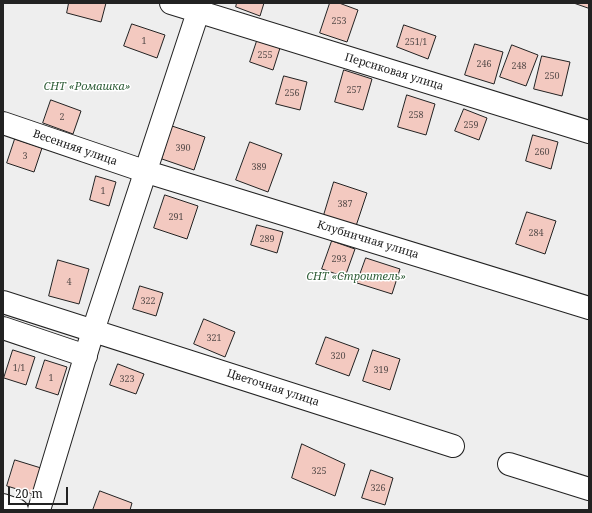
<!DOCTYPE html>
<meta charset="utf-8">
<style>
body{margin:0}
#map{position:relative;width:592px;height:513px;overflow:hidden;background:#fff;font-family:"Noto Serif",serif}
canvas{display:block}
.frame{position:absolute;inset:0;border:4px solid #222;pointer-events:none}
.scale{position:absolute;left:8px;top:487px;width:60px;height:18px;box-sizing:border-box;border:2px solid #222;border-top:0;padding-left:5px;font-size:12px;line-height:14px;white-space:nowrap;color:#222;-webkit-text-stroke:3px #fff;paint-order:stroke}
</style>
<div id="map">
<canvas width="592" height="513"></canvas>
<div class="frame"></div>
<div class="scale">20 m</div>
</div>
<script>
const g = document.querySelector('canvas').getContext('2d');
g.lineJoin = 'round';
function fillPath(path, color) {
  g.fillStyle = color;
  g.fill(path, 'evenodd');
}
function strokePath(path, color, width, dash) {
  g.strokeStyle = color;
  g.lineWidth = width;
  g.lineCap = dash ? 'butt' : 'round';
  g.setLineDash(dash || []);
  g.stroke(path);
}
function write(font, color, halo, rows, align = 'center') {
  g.font = font + ' "Noto Serif",serif';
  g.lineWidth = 3;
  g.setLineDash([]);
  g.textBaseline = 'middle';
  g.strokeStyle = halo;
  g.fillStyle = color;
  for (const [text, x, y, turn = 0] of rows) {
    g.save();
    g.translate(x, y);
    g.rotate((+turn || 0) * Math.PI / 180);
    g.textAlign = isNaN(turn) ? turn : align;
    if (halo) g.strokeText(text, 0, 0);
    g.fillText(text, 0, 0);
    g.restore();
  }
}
const green = new Path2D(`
 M3,3H589V510H3Z`);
fillPath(green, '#eee');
strokePath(green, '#6f6f6f', 1);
const building = new Path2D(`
 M69,3H106L101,22L67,13Z
 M237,3H264L260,16L236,7Z
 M330,3H339L358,10L347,42L320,33Z
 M574,3H589V8Z
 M132,24L165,35L157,58L124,46Z
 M404,25L436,36L428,59L397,47Z
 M257,41L280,48L273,70L250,62Z
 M475,44L503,52L494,84L465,75Z
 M512,45L538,55L526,86L500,77Z
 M542,56L570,62L562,96L534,89Z
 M344,70L372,79L363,110L335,102Z
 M284,76L307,82L300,110L276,104Z
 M407,95L435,104L426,135L398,127Z
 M51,100L81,111L73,134L43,123Z
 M464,109L487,118L479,140L455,131Z
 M172,126L205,137L194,170L162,159Z
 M533,135L558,142L551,169L526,161Z
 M15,139L42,148L34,172L7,163Z
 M250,142L282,154L268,192L236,180Z
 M96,176L116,182L109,206L90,200Z
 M334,182L367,193L356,226L324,215Z
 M165,195L198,206L187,239L154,228Z
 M527,212L556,221L545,254L516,244Z
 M257,225L283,232L277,253L251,245Z
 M332,241L355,249L345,277L322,269Z
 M366,258L400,269L392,294L357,283Z
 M58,260L89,269L79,304L49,296Z
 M140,286L163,293L156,316L133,309Z
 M204,319L235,332L225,357L194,344Z
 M326,337L359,349L349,376L316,364Z
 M13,350L35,357L26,385L4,378Z
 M373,350L400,359L390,390L363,381Z
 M45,360L67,367L58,395L36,388Z
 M118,364L144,374L136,394L110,385Z
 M302,444L345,464L335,496L292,478Z
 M15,460L41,468L33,494L7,486Z
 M371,470L393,478L385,505L362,498Z
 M100,491L132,503L130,510H93Z`);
fillPath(building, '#f3c9c0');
strokePath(building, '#222', 1);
const minor = new Path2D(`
 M171,3L589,132
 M3,123L147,172L589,308
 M3,302L453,446
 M3,328L86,356
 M509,464L589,489
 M3,505L17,510
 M39,510L93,331L201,3`);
strokePath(minor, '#222', 24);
strokePath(minor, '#fff', 22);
write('9px', '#564c4a', null, [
 ["253",339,21],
 ["1",144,41],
 ["251/1",416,42],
 ["255",265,55],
 ["246",484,64],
 ["248",519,66],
 ["250",552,76],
 ["257",354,90],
 ["256",292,93],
 ["258",416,115],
 ["2",62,117],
 ["259",471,125],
 ["390",183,148],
 ["260",542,152],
 ["3",25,156],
 ["389",259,167],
 ["1",103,191],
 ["387",345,204],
 ["291",176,217],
 ["284",536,233],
 ["289",267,239],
 ["293",339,259],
 ["4",69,282],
 ["322",148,301],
 ["321",214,338],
 ["320",338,356],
 ["1/1",19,368],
 ["319",381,370],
 ["1",51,378],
 ["323",127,379],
 ["325",319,471],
 ["326",378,488]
]);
write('11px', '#222', '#fff', [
 ["Персиковая улица",394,72,17],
 ["Весенняя улица",75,148,19],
 ["Клубничная улица",368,240,17],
 ["Цветочная улица",273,388,18]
]);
write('italic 11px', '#2f5e38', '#fff', [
 ["СНТ «Ромашка»",87,87],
 ["СНТ «Строитель»",356,277]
]);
</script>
